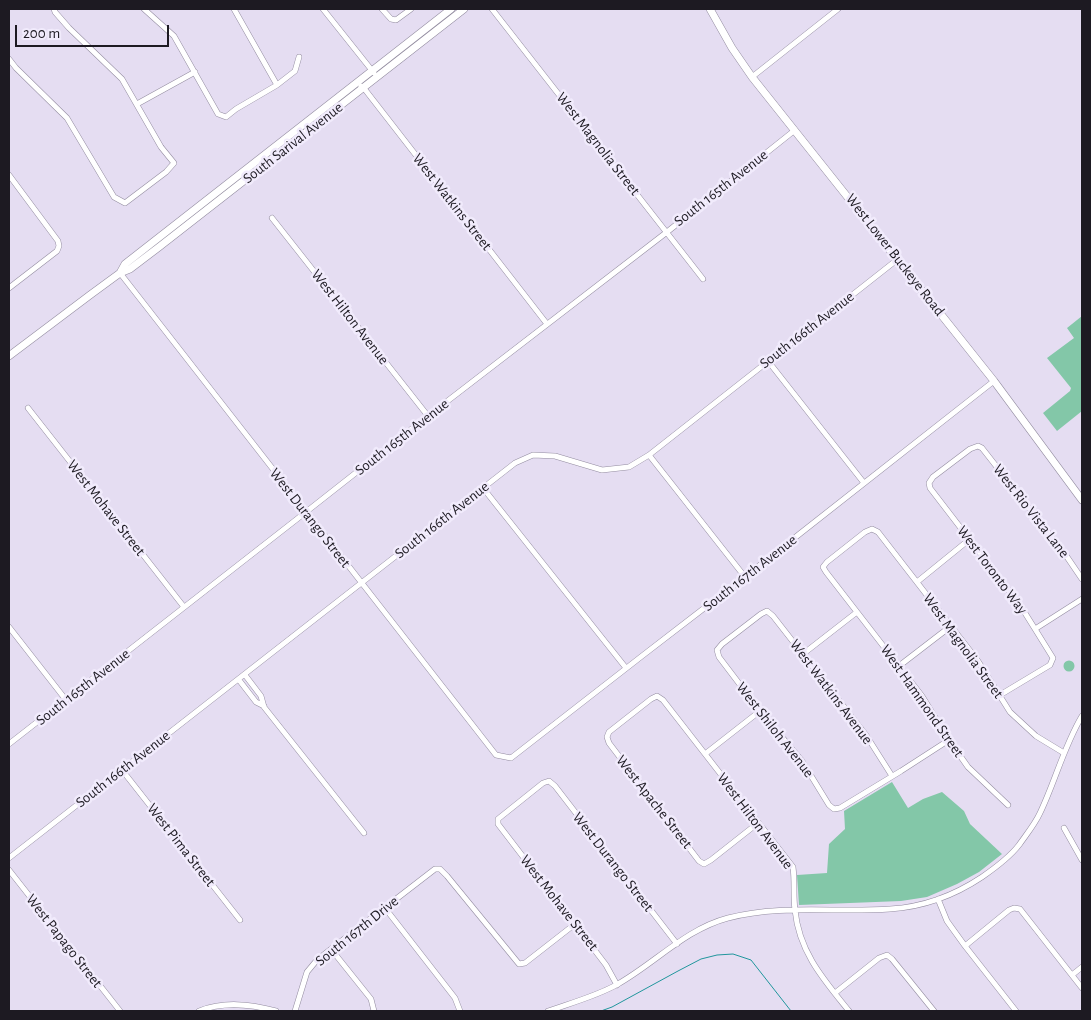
<!DOCTYPE html>
<style>
body{margin:0}
#map{position:relative;width:1091px;height:1020px;overflow:hidden;background:#e5ddf2;font-family:"Alegreya Sans",sans-serif}
canvas{display:block}
.frame{position:absolute;inset:0;border:10px solid #1d1a22;pointer-events:none}
.scale{position:absolute;left:15px;top:25px;width:154px;height:22px;box-sizing:border-box;border:2px solid #1d1a22;border-top:0;padding-left:6px;font-size:15px;line-height:18px;white-space:nowrap;color:#1d1a22;-webkit-text-stroke:4px #f1ebfc;paint-order:stroke}
</style>
<div id="map">
<canvas width="1091" height="1020"></canvas>
<div class="frame"></div>
<div class="scale">200 m</div>
</div>
<script>
const g = document.querySelector('canvas').getContext('2d');
g.lineJoin = 'round';
function fillPath(path, color) {
  g.fillStyle = color;
  g.fill(path, 'evenodd');
}
function strokePath(path, color, width, dash) {
  g.strokeStyle = color;
  g.lineWidth = width;
  g.lineCap = dash ? 'butt' : 'round';
  g.setLineDash(dash || []);
  g.stroke(path);
}
function write(font, color, halo, rows, align = 'center') {
  g.font = font + ' "Alegreya Sans",sans-serif';
  g.lineWidth = 5;
  g.setLineDash([]);
  g.textBaseline = 'middle';
  g.strokeStyle = halo;
  g.fillStyle = color;
  for (const [text, x, y, turn = 0] of rows) {
    g.save();
    g.translate(x, y);
    g.rotate((+turn || 0) * Math.PI / 180);
    g.textAlign = isNaN(turn) ? turn : align;
    if (halo) g.strokeText(text, 0, 0);
    g.fillText(text, 0, 0);
    g.restore();
  }
}
fillPath(new Path2D(`
 M1082,316V411L1057,431L1043,413L1070,391L1071,388L1047,358L1074,338L1067,328Z
 M1063.5 666a5.5 5.5 0 1 1 11 0a5.5 5.5 0 1 1-11 0Z
 M892,782L908,808L923,799L942,792L964,811L970,824L1002,854L979,872L957,884L927,897L901,901L799,905L797,875L827,873L829,844L845,829L844,811Z`), '#83c7a8');
strokePath(new Path2D(`
 M601,1011L612,1007L678,971L701,959L717,955L733,954L751,960L791,1011`), '#20969c', 1);
const minor = new Path2D(`
 M144,9L174,36L218,114L226,117L236,109L277,85L295,71L299,57
 M234,9L277,85
 M323,9L374,73
 M382,9L391,19L396,20L411,9
 M492,9L703,279
 M9,59L16,68L67,118L114,197L125,203L166,172L174,163L161,147L122,79L69,28L55,12L54,9
 M752,77L838,9
 M361,86L363,87L547,324
 M137,104L195,72
 M9,175L58,241L59,246L57,251L9,288
 M272,218L428,416
 M120,273C245,434 370,595 496,755L511,758L642,656L755,569L994,381
 M768,361L864,483
 M28,408L184,607
 M649,455L745,577
 M483,488L626,668
 M917,582L970,539
 M9,627L66,700
 M1035,629L1082,599
 M803,654L857,612
 M899,666L951,626
 M245,675L261,696L264,707L364,833
 M239,680L256,702L264,706
 M1000,695L1050,665L1053,658L1035,629L1020,605L930,488L929,483L933,477L970,449L978,446L982,448L1065,554L1082,579
 M9,744L306,512L428,416L667,232L795,130
 M705,754L760,711
 M122,770L240,920
 M892,776L866,735L773,616L767,611L761,614L722,644L717,650L719,657L760,711L802,761L829,805L834,809L840,808L901,771L949,740
 M1008,805L968,767L949,740L922,696L826,572L823,567L827,562L865,532L872,529L878,532L978,661L1010,712L1036,736L1064,753
 M758,823L711,860L704,864L699,861L609,743L607,737L609,732L651,699L657,696L663,700L793,867C795,882 793,896 795,910C799,952 824,980 849,1011
 M1064,828L1082,860
 M9,858L515,463L533,455L555,456L602,470L629,467L649,455L898,259
 M9,870L120,1011
 M938,899L947,921L965,946L1016,1011
 M385,908L455,998L460,1011
 M965,946L1009,910L1014,908L1020,909L1082,988
 M331,949L371,999L374,1011
 M1072,975L1082,967
 M617,985L606,965L498,824V819L543,783L549,781L555,786L677,944
 M835,993L879,958L887,955L892,959L934,1011
 M199,1011C224,1001 250,1004 276,1011
 M295,1011L307,972L317,960L435,869H440L447,876L519,964L525,963L575,924
 M548,1011C571,1003 597,996 618,984C655,963 686,929 728,918C781,904 836,913 890,909C923,907 955,895 982,877C995,868 1009,858 1019,845C1026,835 1035,824 1040,813C1055,782 1064,746 1082,716`);
const major = new Path2D(`
 M710,9L732,48L752,77L994,381L1082,500
 M120,273L125,264L451,9
 M9,356L90,295L120,273L130,269L159,247L464,9`);
strokePath(minor, '#938ca0', 6);
strokePath(major, '#938ca0', 8);
strokePath(minor, '#fff', 5);
strokePath(major, '#fff', 7);
write('15px', '#1d1a22', '#f1ebfc', [
 ["South Sarival Avenue",293,143,-38],
 ["West Magnolia Street",598,144,52],
 ["South 165th Avenue",721,188,-38],
 ["West Watkins Street",452,202,52],
 ["West Lower Buckeye Road",895,255,52],
 ["West Hilton Avenue",350,317,52],
 ["South 166th Avenue",807,330,-38],
 ["South 165th Avenue",402,437,-38],
 ["West Mohave Street",106,508,52],
 ["West Rio Vista Lane",1031,511,52],
 ["West Durango Street",310,518,52],
 ["South 166th Avenue",442,520,-38],
 ["West Toronto Way",992,570,53],
 ["South 167th Avenue",750,573,-38],
 ["West Magnolia Street",963,646,54],
 ["South 165th Avenue",83,687,-38],
 ["West Watkins Avenue",831,692,53],
 ["West Hammond Street",922,701,55],
 ["West Shiloh Avenue",775,730,52],
 ["South 166th Avenue",123,769,-38],
 ["West Apache Street",654,802,52],
 ["West Hilton Avenue",755,821,53],
 ["West Pima Street",181,845,52],
 ["West Durango Street",613,862,52],
 ["West Mohave Street",559,903,52],
 ["South 167th Drive",357,931,-39],
 ["West Papago Street",64,941,52]
]);
</script>
